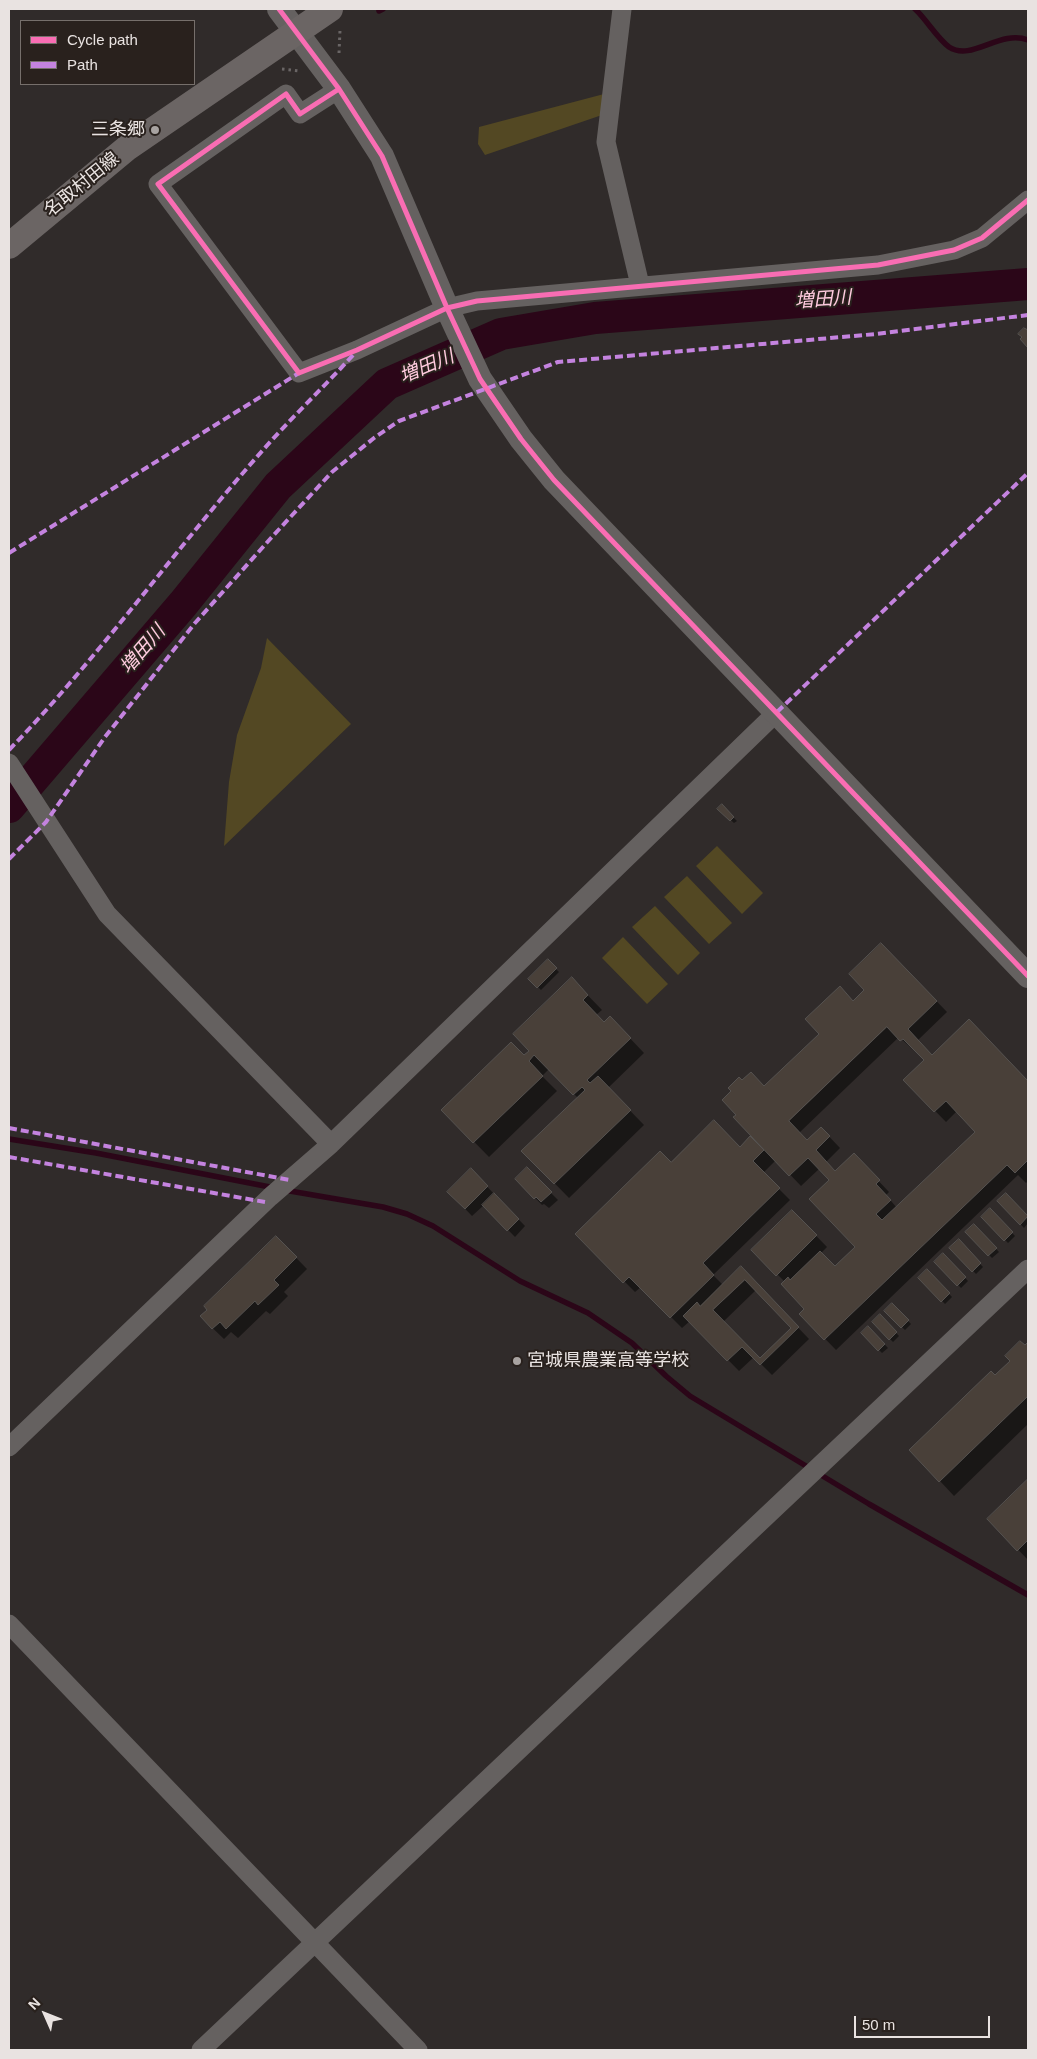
<!DOCTYPE html>
<meta charset="utf-8">
<style>
body{margin:0}
#map{position:relative;width:1037px;height:2059px;overflow:hidden;background:#302b2a;font-family:Arial,sans-serif}
canvas{display:block}
.frame{position:absolute;inset:0;border:10px solid #e9e3e1;pointer-events:none}
.legend{position:absolute;left:20px;top:20px;width:175px;height:65px;box-sizing:border-box;background:#29211d;border:1px solid #766f6b;margin:0;padding:6px 9px;list-style:none;font-size:15px;color:#e9e3e1}
.legend li{display:flex;align-items:center;gap:10px;height:25px}
.legend b{width:25px;border:1px solid #766f6b}
.north{position:absolute;left:20px;top:1989px;width:50px;height:50px;-webkit-text-stroke:4px #29211d;paint-order:stroke;rotate:314deg;font-size:14px;font-weight:700;line-height:20px;text-align:center;color:#e9e3e1}
.north::after{content:'';display:block;margin:auto;width:18px;height:22px;background:#e9e3e1;clip-path:polygon(50% 0,100% 100%,50% 72%,0 100%)}
.scale{position:absolute;left:854px;top:2016px;width:136px;height:22px;box-sizing:border-box;border:2px solid #e9e3e1;border-top:0;padding-left:6px;font-size:15px;line-height:18px;white-space:nowrap;color:#e9e3e1;-webkit-text-stroke:4px #29211d;paint-order:stroke}
</style>
<div id="map">
<canvas width="1037" height="2059"></canvas>
<div class="frame"></div>
<ul class="legend">
<li><b style="height:6px;background:#f96db3"></b>Cycle path</li>
<li><b style="height:6px;background:#c483df"></b>Path</li>
</ul>
<div class="north">N</div>
<div class="scale">50 m</div>
</div>
<script>
const g = document.querySelector('canvas').getContext('2d');
g.lineJoin = 'round';
function fillPath(path, color) {
  g.fillStyle = color;
  g.fill(path, 'evenodd');
}
function strokePath(path, color, width, dash) {
  g.strokeStyle = color;
  g.lineWidth = width;
  g.lineCap = dash ? 'butt' : 'round';
  g.setLineDash(dash || []);
  g.stroke(path);
}
function write(font, color, halo, rows, align = 'center') {
  g.font = font + ' Arial,"Noto Sans JP",sans-serif';
  g.lineWidth = 4;
  g.setLineDash([]);
  g.textBaseline = 'middle';
  g.strokeStyle = halo;
  g.fillStyle = color;
  for (const [text, x, y, turn = 0] of rows) {
    g.save();
    g.translate(x, y);
    g.rotate((+turn || 0) * Math.PI / 180);
    g.textAlign = isNaN(turn) ? turn : align;
    if (halo) g.strokeText(text, 0, 0);
    g.fillText(text, 0, 0);
    g.restore();
  }
}
fillPath(new Path2D(`
 M604,94L602,115L485,155L478,144L479,127Z
 M267,638L351,724L224,846L229,782L237,735L261,668Z
 M717,846L763,893L742,914L696,866Z
 M687,876L732,923L709,944L664,897Z
 M655,906L700,953L678,975L632,927Z
 M623,937L668,984L647,1004L602,958Z`), '#534823');
fillPath(new Path2D(`
 M722,806L737,821L734,823L719,809Z
 M892,955L947,1012L917,1041L932,1056L980,1032L1028,1083V1181L1026,1183L1018,1175L836,1350L801,1314L806,1309L785,1282L753,1250L792,1211L827,1247L821,1253L835,1268L857,1247L830,1180L819,1169L801,1186L776,1160L763,1173L790,1200L713,1275L723,1285L741,1268L809,1339L772,1375L754,1357L739,1371L690,1321L682,1328L641,1287L635,1292L577,1234L672,1164L740,1148L752,1136L737,1115L743,1082L765,1087L866,990ZM899,1037L925,1060L905,1080L946,1122L957,1111L977,1132L897,1208L886,1195L889,1192L854,1155L836,1172L826,1162L840,1148L821,1128L807,1141L799,1133ZM756,1290L793,1328L760,1360L723,1322Z
 M548,961L559,972L541,990L530,979Z
 M572,979L602,1010L596,1015L605,1024L625,1033L644,1053L608,1088L644,1125L569,1198L523,1151L578,1098L549,1069L542,1076L557,1091L489,1157L443,1110L531,1051Z
 M527,1169L558,1200L549,1208L544,1204L542,1205L517,1179Z
 M471,1170L525,1226L515,1237L484,1205L472,1216L449,1192Z
 M1006,1195L1028,1218V1223L1024,1228L999,1201Z
 M990,1210L1015,1236L1008,1243L983,1217Z
 M974,1225L999,1252L992,1258L967,1232Z
 M276,1237L307,1269L284,1292L288,1296L270,1314L266,1311L238,1338L231,1332L224,1339L201,1317Z
 M958,1241L983,1267L976,1274L951,1248Z
 M943,1255L968,1281L961,1288L935,1262Z
 M927,1271L952,1297L945,1304L920,1278Z
 M892,1304L911,1324L905,1330L885,1311Z
 M880,1316L899,1336L893,1342L873,1322Z
 M868,1327L888,1348L882,1353L862,1333Z
 M1028,1343V1424L954,1496L940,1481L995,1377Z
 M1028,1481V1560L989,1519Z`), '#0007');
strokePath(new Path2D(`
 M915,9C927,20 936,37 949,47C972,62 1000,29 1028,40
 M379,11L383,9
 M9,1139L96,1153L275,1188
 M284,1190L383,1207L407,1214L433,1226L520,1281L588,1313L632,1343L666,1376L690,1396L869,1504L1028,1595`), '#2b0618', 5.5);
strokePath(new Path2D(`
 M9,807L183,604L278,486L387,384L501,334L595,318L1028,284`), '#2b0618', 32);
const building = new Path2D(`
 M1024,328L1028,330V348L1020,339L1022,337L1018,334Z
 M722,804L734,817L730,821L717,809Z
 M881,943L937,1001L908,1029L932,1055L969,1019L1028,1081V1160L1015,1173L1007,1165L824,1340L799,1314L804,1309L781,1284L788,1277L790,1280L820,1251L835,1266L855,1247L809,1199L829,1180L808,1158L789,1176L733,1117L736,1115L722,1100L731,1091L728,1088L739,1077L742,1080L751,1072L764,1086L819,1034L805,1019L840,986L853,1001L864,990L849,974ZM887,1027L900,1041L903,1039L924,1060L903,1080L934,1112L946,1101L975,1132L882,1220L876,1214L891,1200L876,1184L880,1180L854,1153L835,1171L816,1150L830,1136L821,1127L807,1140L789,1121Z
 M548,959L557,968L537,988L528,979Z
 M572,977L588,995L583,1000L604,1022L610,1016L631,1038L587,1080L590,1083L598,1076L631,1110L554,1184L521,1151L585,1090L582,1087L573,1095L534,1055L529,1061L543,1076L473,1143L441,1110L511,1042L524,1055L529,1051L513,1034Z
 M714,1120L740,1147L750,1136L764,1150L753,1161L780,1188L703,1263L714,1275L670,1318L629,1277L623,1283L575,1234L660,1151L671,1162Z
 M527,1167L552,1192L541,1202L536,1197L534,1199L515,1179Z
 M471,1168L488,1186L465,1209L447,1192Z
 M494,1193L519,1219L507,1231L482,1205Z
 M1006,1193L1028,1216L1020,1225L997,1201Z
 M990,1208L1013,1232L1004,1241L981,1217Z
 M792,1210L817,1235L776,1276L751,1250Z
 M974,1224L997,1248L988,1256L965,1232Z
 M276,1236L297,1257L274,1280L279,1285L258,1305L255,1301L226,1329L220,1322L212,1329L200,1316L207,1310L204,1306Z
 M959,1239L981,1263L972,1272L949,1248Z
 M943,1253L966,1277L957,1286L934,1262Z
 M741,1266L799,1327L760,1365L742,1347L727,1361L683,1316L697,1302L700,1306ZM745,1280L791,1328L760,1358L713,1310Z
 M927,1269L950,1293L941,1302L918,1278Z
 M892,1303L909,1320L901,1328L884,1311Z
 M880,1314L897,1332L889,1340L872,1322Z
 M868,1326L885,1344L878,1351L861,1333Z
 M1020,1341L1025,1345L1028,1342V1396L939,1482L909,1450L991,1371L995,1375L1010,1361L1005,1356Z
 M1028,1479V1540L1017,1551L987,1519Z`);
fillPath(building, '#494039');
strokePath(building, '#555250', 1);
strokePath(new Path2D(`
 M339,53L340,30
 M282,69L300,71`), '#6a6666', 3, [2.5, 4]);
strokePath(new Path2D(`
 M622,9L606,142L640,285
 M339,89L300,114L286,94L158,184L299,373L357,350L447,308L477,301L878,265L954,250L982,238L1028,200
 M9,763L107,914L331,1144
 M9,1447L270,1197L331,1144L777,712
 M9,1624L418,2050
 M201,2050L1028,1269`), '#656160', 19);
strokePath(new Path2D(`
 M279,9L339,89L382,156L447,308L480,379L521,439L554,480L1028,976`), '#656160', 24);
strokePath(new Path2D(`
 M9,246L127,148L330,9`), '#6b6564', 26);
strokePath(new Path2D(`
 M9,553L299,373
 M777,712L1028,473
 M9,750C100,656 176,548 263,450C292,417 324,387 354,354
 M9,859L46,822L105,737L195,623L271,538L332,472L374,438L399,421L558,362L876,334L1028,315
 M9,1128L290,1180
 M9,1157L265,1202`), '#c483df', 4, [8, 4]);
strokePath(new Path2D(`
 M279,9L339,89L382,156L447,308L480,379L521,439L554,480L1028,976
 M339,89L300,114L286,94L158,184L299,373L357,350L447,308L477,301L878,265L954,250L982,238L1028,200`), '#f96db3', 5);
for (const [x, y, r, color] of [
 [155,130,5,"#a8a3a1"],
 [517,1361,5,"#a8a3a1"]
]) {
  const dot = new Path2D();
  dot.arc(x, y, r, 0, 2 * Math.PI);
  g.fillStyle = color;
  g.fill(dot);
  strokePath(dot, '#29211d', 2);
}
write('18px', '#e9e3e1', '#29211d', [
 ["三条郷",145,130],
 ["宮城県農業高等学校",527,1361,"left"]
], 'right');
write('18px', '#e9e3e1', '#29211d', [
 ["名取村田線",82,185,-39]
]);
write('italic 19px', '#ffcbde', '#29211d', [
 ["増田川",823,300,-4],
 ["増田川",427,367,-23],
 ["増田川",143,650,-49]
]);
</script>
